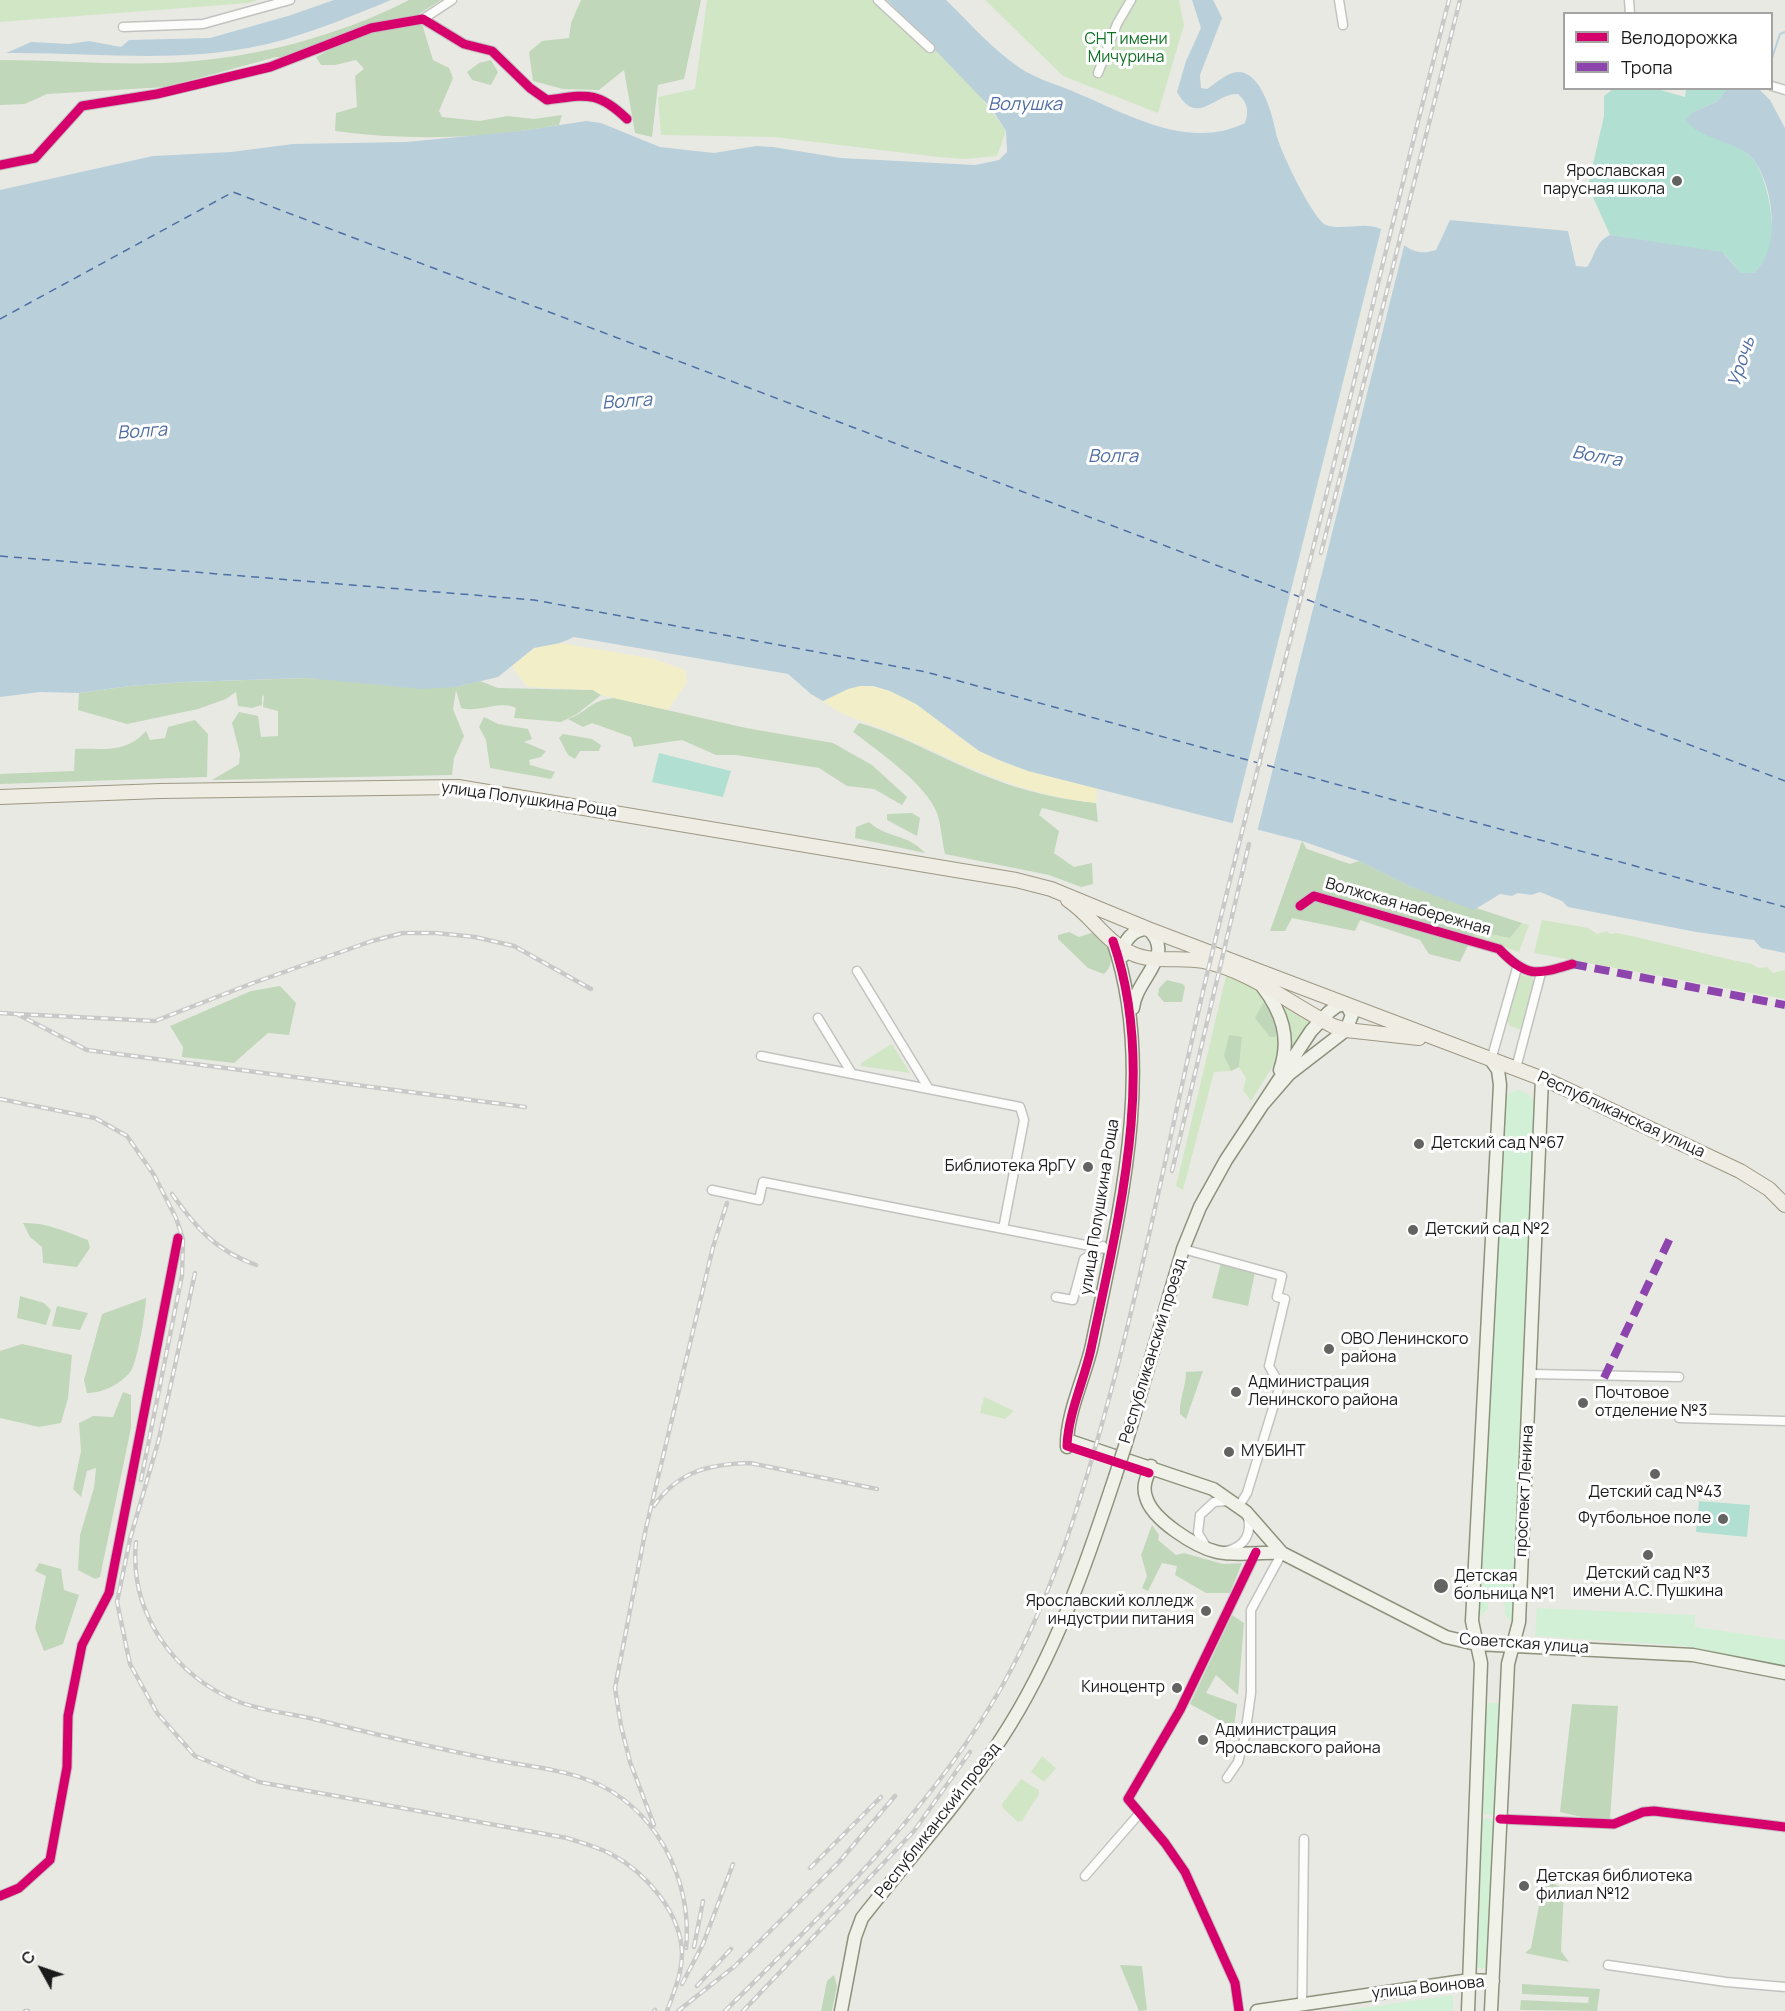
<!DOCTYPE html>
<meta charset="utf-8">
<style>
body{margin:0}
#map{position:relative;width:1785px;height:2011px;overflow:hidden;background:#e9e9e4;font-family:Manrope,sans-serif}
canvas{display:block}
.legend{position:absolute;left:1563px;top:12px;width:210px;height:78px;box-sizing:border-box;background:#fff;border:2px solid #a4a4a4;margin:0;padding:8px 10px;list-style:none;font-size:18px;color:#1b1b1b}
.legend li{display:flex;align-items:center;gap:12px;height:30px}
.legend b{width:30px;border:2px solid #a4a4a4}
.north{position:absolute;left:12px;top:1939px;width:60px;height:60px;-webkit-text-stroke:4px #fff;paint-order:stroke;rotate:310deg;font-size:16px;font-weight:700;line-height:24px;text-align:center;color:#1b1b1b}
.north::after{content:'';display:block;margin:auto;width:21px;height:27px;background:#1b1b1b;clip-path:polygon(50% 0,100% 100%,50% 72%,0 100%)}
</style>
<div id="map">
<canvas width="1785" height="2011"></canvas>
<ul class="legend">
<li><b style="height:8px;background:#d6006c"></b>Велодорожка</li>
<li><b style="height:8px;background:#8e44ad"></b>Тропа</li>
</ul>
<div class="north">С</div>
</div>
<script>
const g = document.querySelector('canvas').getContext('2d');
g.lineJoin = 'round';
function fillPath(path, color) {
  g.fillStyle = color;
  g.fill(path, 'evenodd');
}
function strokePath(path, color, width, dash) {
  g.strokeStyle = color;
  g.lineWidth = width;
  g.lineCap = dash ? 'butt' : 'round';
  g.setLineDash(dash || []);
  g.stroke(path);
}
function write(font, color, halo, rows, align = 'center') {
  g.font = font + ' Manrope,sans-serif';
  g.lineWidth = 6;
  g.setLineDash([]);
  g.textBaseline = 'middle';
  g.strokeStyle = halo;
  g.fillStyle = color;
  for (const [text, x, y, turn = 0] of rows) {
    g.save();
    g.translate(x, y);
    g.rotate((+turn || 0) * Math.PI / 180);
    g.textAlign = isNaN(turn) ? turn : align;
    if (halo) g.strokeText(text, 0, 0);
    g.fillText(text, 0, 0);
    g.restore();
  }
}
fillPath(new Path2D(`
 M0,0H258L249,3L0,22Z
 M707,0H887L978,93L1006,131L997,156L965,159L938,157L774,137L661,135L658,97L695,89Z
 M985,0H1179L1184,25L1158,113L1063,76Z
 M1542,920L1588,928L1597,934L1607,931L1610,934L1617,933C1662,942 1706,955 1752,964L1758,968L1767,967L1773,973L1785,970V999L1534,953Z
 M1522,923L1529,925L1519,952L1472,937L1479,932L1510,938Z
 M1227,972L1260,989L1273,1012L1256,1018L1263,1027L1278,1031V1058L1251,1101L1243,1090L1246,1078L1239,1067L1242,1037L1224,1056L1231,1071L1214,1072L1183,1190L1176,1186Z
 M1521,975L1532,977L1535,984L1524,1027L1519,1029L1510,1026L1507,1021L1517,980Z
 M1282,1006L1310,1023L1292,1046L1288,1019Z
 M892,1044L910,1073L861,1066V1063Z
 M984,1397L1014,1411L1005,1419L980,1413Z
 M1042,1756L1056,1768L1044,1782L1031,1772Z
 M1021,1779L1039,1790V1794L1022,1821L1018,1822L1003,1808L1002,1804Z`), '#d1e6c4');
fillPath(new Path2D(`
 M409,0H441L419,14L433,60L449,68L453,78L439,111L442,117L480,121L507,116L534,119L562,115L559,125C486,139 408,141 335,131L336,113L357,107L355,76L364,69L356,60L335,65H321L316,57L329,50L325,43L302,57H276L166,87L47,94L25,104L0,105V60C55,60 109,65 164,63C247,60 335,38 409,0Z
 M581,0H701L684,79L658,85L652,137L635,133L624,70L599,90L563,89L533,81L529,52L542,41L569,38L571,23Z
 M491,60L498,72L491,85L472,80L467,72L479,63Z
 M307,678L456,687L480,681L498,688L593,690L601,695L577,714L561,722L514,718L516,708C500,700 479,713 461,708L456,690L453,709L464,736L454,758L452,775L212,780L239,764L240,754L232,723L239,712L258,716L261,737L278,736V711L263,707L264,695L262,697V705L252,708L238,706L236,692L226,699L198,709L127,724L78,710L79,693L130,686L185,682Z
 M614,698L746,728L833,743L872,765L907,797L902,805L874,789L847,786L819,768L736,755H716L682,740L634,747L631,737L592,723L583,727L568,719C590,711 588,701 614,698Z
 M484,717L498,724L528,729L532,739L524,742L546,751L541,757L529,760L530,765L555,772L551,779L490,768L486,740L479,727Z
 M195,720L208,734L207,777L0,784V774L74,771L75,749C105,748 125,754 146,731L150,740L165,738L168,727Z
 M859,723C905,736 944,760 988,777C1023,791 1058,799 1096,803L1098,822L1042,808L1039,815L1059,831L1054,853L1074,867L1092,863L1093,884L1081,887L1049,875L945,854C942,841 941,825 937,813C926,784 877,750 853,732Z
 M563,734L592,739L601,745L599,751H580L575,759L568,755L559,738Z
 M912,813L920,818L917,836L887,820V814Z
 M869,822C888,839 907,833 925,853L855,838L856,827Z
 M1302,841L1307,849L1350,864L1359,861L1409,886L1522,923L1510,938L1479,932L1472,937L1460,962L1429,954L1420,940L1360,920L1355,931L1292,918L1285,931H1270Z
 M1097,931C1106,944 1119,961 1104,974L1088,968L1058,939V935L1069,932L1079,937Z
 M1167,980L1183,984L1185,987L1182,1002H1164L1158,995L1159,988Z
 M280,986L296,1003L289,1035L268,1033L234,1063L182,1057L183,1047L170,1026L251,991Z
 M1263,1003C1274,1012 1281,1024 1275,1037H1270L1255,1018Z
 M1229,1035L1242,1037L1239,1067L1231,1071L1224,1056Z
 M23,1223C46,1222 67,1232 88,1240L90,1248L77,1267L43,1263L42,1247L30,1237Z
 M1221,1263L1255,1272L1248,1306L1212,1298Z
 M20,1296L44,1303L51,1310L46,1325L17,1318Z
 M146,1298C146,1311 137,1362 131,1371C121,1384 103,1393 87,1393L84,1380L102,1314Z
 M57,1306L88,1313L80,1330L52,1326Z
 M22,1344L72,1355L68,1398L61,1423L39,1427L0,1418V1351Z
 M1203,1371L1186,1419L1180,1414C1179,1400 1186,1386 1186,1372Z
 M123,1392L131,1395V1428L100,1577L95,1579L78,1570L80,1535L94,1488L96,1468L87,1471L81,1497L73,1489L81,1451L79,1423L93,1416L113,1417Z
 M1152,1525L1159,1535L1158,1540L1176,1555L1184,1553L1223,1564L1242,1563L1230,1593H1206L1175,1575L1177,1566L1162,1563L1148,1591L1142,1588L1147,1576L1141,1555Z
 M39,1563L61,1569L64,1590L79,1595L63,1644L44,1651L35,1628L46,1576L35,1571Z
 M1232,1615L1244,1623L1238,1695L1216,1675L1206,1693L1237,1704L1234,1728L1190,1704Z
 M1572,1704L1618,1706L1610,1819H1590L1560,1812Z
 M1550,1882L1564,1889L1561,1951L1569,1962L1525,1953L1531,1948L1543,1884Z
 M1120,1965L1142,1966L1147,2010L1139,2011Z
 M834,1975L837,1986L832,2011H821L827,1981Z
 M1522,1984L1600,1989L1597,2011L1520,2010L1521,2000L1588,2003L1589,1997L1522,1994Z`), '#c1d7ba');
fillPath(new Path2D(`
 M560,643L654,659L685,670L687,682L668,710L601,695L593,690L527,687L512,666L534,648Z
 M860,686C908,684 940,728 979,750C1014,771 1058,778 1097,787L1096,803C1017,794 969,766 898,735C870,722 850,721 823,701L848,689Z`), '#f2efc8');
fillPath(new Path2D(`
 M1519,1090L1528,1094L1536,1104L1512,1622L1505,1615L1504,1595H1489L1488,1609L1478,1618L1503,1104L1509,1093Z
 M1537,1608L1695,1615V1627L1785,1640V1667L1685,1646L1535,1636Z
 M1486,1703H1499L1495,1815L1481,1814Z
 M1481,1819H1495L1489,1968H1476Z
 M1453,1995V2011H1349V2010Z`), '#d2f0d6');
fillPath(new Path2D(`
 M1613,89H1657L1685,97L1686,89H1727L1716,102L1693,112L1697,130C1714,136 1738,144 1751,157C1767,173 1777,229 1770,251C1767,260 1762,267 1754,273H1741L1725,255L1610,235L1588,186L1604,116V96Z
 M659,753L731,771L723,797L652,782Z
 M1699,1501L1750,1505L1747,1537L1696,1532Z`), '#b1dfd1');
fillPath(new Path2D(`
 M334,0H391C344,19 298,39 248,48C168,63 87,52 6,53L31,42L69,44L89,41L121,47L129,40L210,38L288,16Z
 M887,0H946C970,23 993,50 1020,68C1038,80 1060,85 1079,94C1131,116 1189,150 1245,123C1249,111 1248,103 1238,94C1215,93 1197,128 1177,92L1186,61L1201,28L1192,0H1213L1222,18L1200,75L1201,88L1207,89C1216,83 1228,72 1238,72C1261,71 1273,116 1276,133C1279,149 1313,219 1326,225C1342,231 1365,221 1381,229C1403,239 1408,259 1436,250L1450,220L1568,231L1576,266L1587,267C1595,256 1596,241 1610,235L1722,252L1741,273H1754C1782,250 1774,184 1752,158C1738,141 1694,138 1686,119L1693,112L1716,102L1727,89H1759L1770,100L1785,128V953L1761,948L1754,940L1696,932L1568,907L1562,901L1540,892L1531,895L1518,893L1512,896L1500,894L1474,910L1409,886L1359,861L1302,841L1028,771L999,760L979,751L916,704L890,691L873,686H860L848,689L823,701L811,694L788,674L574,637L560,643L534,648L498,677L456,687L421,689L307,678L185,682L130,686L79,693L40,692L0,697V190L153,156L231,152L293,144L406,142L521,131L586,121L601,123L660,147L714,153L756,146L773,147L841,158L975,165L999,160L1007,152L1006,131L991,108Z`), '#b9d0db');
fillPath(new Path2D(`
 M1382,226L1405,242L1257,832L1232,826Z`), '#e9e9e4');
strokePath(new Path2D(`
 M1772,58L1780,34L1785,32`), '#b9d0db', 2);
strokePath(new Path2D(`
 M0,319L233,192L1785,781
 M0,556L534,600L926,672L1785,907`), '#4f6ea3', 1.5, [8, 6]);
const street = new Path2D(`
 M878,0L930,48
 M1339,0L1343,25
 M1629,0L1630,14
 M423,19L452,0
 M123,27L203,24L290,0
 M1098,73L1117,24L1131,0
 M1772,86L1785,90
 M0,165L35,158L82,106L157,94L270,67L371,28L423,19L464,44L492,51L530,88L547,100C586,95 597,90 627,119
 M1300,906L1314,896L1499,949C1527,978 1536,975 1572,964
 M857,971L929,1089
 M818,1018L851,1072
 M761,1056L1020,1107L1024,1120L1003,1229
 M1491,1060L1517,968
 M1516,1068L1541,973
 M712,1190L759,1200L763,1182L1111,1250
 M1183,1249L1282,1276L1277,1297L1285,1299L1269,1366L1280,1385L1247,1493L1239,1506
 M1056,1297L1073,1300L1084,1259L1103,1246
 M1531,1374L1679,1377
 M1679,1418L1785,1421
 M1207,1548L1198,1533L1200,1515L1214,1502L1229,1501
 M1226,1551C1245,1547 1253,1533 1247,1514
 M1227,1778L1238,1762L1245,1736L1251,1693V1610L1282,1553
 M1500,1819L1614,1824L1643,1812L1654,1811L1785,1827
 M1085,1876L1139,1814
 M0,1896L19,1888L50,1860L67,1767L68,1716L82,1645L109,1593L178,1238
 M1608,1965L1726,1982L1785,1987
 M1302,2005L1304,1839
 M1239,2011L1235,1983L1185,1872L1165,1843L1128,1799L1180,1710L1256,1552`);
const secondary = new Path2D(`
 M1123,956C1122,941 1133,929 1148,929C1177,955 1136,978 1133,1008
 M1262,986C1282,1012 1291,1038 1280,1070
 M1067,1440L1213,1489L1246,1512L1282,1553L1446,1637L1476,1644L1693,1655L1785,1673
 M1126,1443L1183,1249L1200,1207L1226,1160L1311,1031L1329,1012L1337,1006L1346,1004L1352,1015L1346,1030L1289,1074L1263,1104
 M1067,1447C1066,1414 1085,1377 1092,1345C1118,1217 1157,1069 1113,941
 M1151,1466C1147,1477 1142,1486 1146,1497C1152,1520 1196,1547 1217,1552C1235,1556 1262,1552 1282,1553
 M841,2011L855,1937L862,1918C909,1858 960,1802 1001,1739C1054,1658 1085,1568 1115,1477
 M1257,2011L1470,1980L1493,1981
 M1468,2011L1481,1663L1472,1621L1500,1085L1498,1070L1491,1060
 M1491,2011L1507,1686L1508,1664L1519,1622L1542,1078`);
const primary = new Path2D(`
 M0,797L160,791L458,787L1016,880L1051,889L1148,929L1551,1082L1740,1171L1769,1189L1785,1205
 M1068,900C1091,915 1106,942 1131,953C1154,964 1178,956 1203,961C1251,971 1290,1004 1333,1026L1346,1030L1419,1038`);
strokePath(street, '#c2c2c0', 11);
strokePath(secondary, '#8d927d', 15);
strokePath(primary, '#9d9883', 16);
strokePath(street, '#fcfcfb', 8);
strokePath(secondary, '#f0f2e9', 12);
strokePath(primary, '#efece3', 14);
const rail = new Path2D(`
 M1321,553L1460,0
 M0,1013L17,1014L87,1050L525,1107
 M17,1014L155,1021L253,983L372,941L403,933H436L475,937L514,946L591,989
 M0,1099L95,1118L127,1136L154,1175L176,1218L183,1239L182,1275L141,1480
 M1172,1171L1249,844
 M172,1194C197,1229 215,1250 256,1265
 M195,1273L159,1439L130,1539L117,1602L130,1664L157,1713L195,1756L259,1782L567,1838C582,1843 598,1847 611,1854C645,1872 681,1912 682,1953C682,1973 674,1992 667,2011
 M654,1506C678,1471 710,1464 750,1463L877,1489
 M136,1542C129,1613 174,1676 239,1702C264,1711 292,1714 318,1720C377,1735 436,1748 495,1760C525,1766 560,1769 588,1780C655,1805 693,1879 686,1948
 M654,1825L630,1762L621,1726L615,1688L646,1528L713,1247L727,1203
 M810,1868L881,1797
 M694,1947L703,1901
 M682,1984L703,1944L733,1864
 M697,1986L731,1949
 M25,2011H28
 M654,2011L655,2010
 M678,2011L735,1966L839,1862L895,1796
 M725,2011C825,1911 930,1812 1001,1688C1050,1602 1079,1507 1105,1413C1144,1272 1171,1129 1204,987C1241,831 1282,676 1320,520C1363,347 1404,173 1449,0
 M743,2011L914,1831L970,1752`);
strokePath(rail, '#c9c9c8', 4.5);
strokePath(rail, '#fff', 2, [7]);
const secondaryBridge = new Path2D(`
 M1115,1477L1126,1443`);
strokePath(secondaryBridge, '#8d927d', 15, []);
strokePath(secondaryBridge, '#f0f2e9', 12);
strokePath(new Path2D(`
 M1572,964L1785,1005
 M1604,1378L1671,1236`), '#8e44ad', 8, [15, 8]);
strokePath(new Path2D(`
 M0,165L35,158L82,106L157,94L270,67L371,28L423,19L464,44L492,51L530,88L547,100C586,95 597,90 627,119
 M1300,906L1314,896L1499,949C1527,978 1536,975 1572,964
 M1113,941C1158,1070 1118,1220 1091,1349C1084,1381 1068,1414 1067,1446L1149,1473
 M1500,1819L1614,1824L1643,1812L1654,1811L1785,1827
 M0,1896L19,1888L50,1860L67,1767L68,1716L82,1645L109,1593L178,1238
 M1239,2011L1235,1983L1185,1872L1165,1843L1128,1799L1180,1710L1256,1552`), '#d6006c', 9);
for (const [x, y, r, color] of [
 [1677,181,6,"#636361"],
 [1419,1144,6,"#636361"],
 [1088,1167,6,"#636361"],
 [1413,1230,6,"#636361"],
 [1329,1349,6,"#636361"],
 [1236,1392,6,"#636361"],
 [1583,1403,6,"#636361"],
 [1229,1452,6,"#636361"],
 [1655,1474,6,"#636361"],
 [1723,1519,6,"#636361"],
 [1648,1555,6,"#636361"],
 [1441,1586,8,"#636361"],
 [1206,1611,6,"#636361"],
 [1177,1688,6,"#636361"],
 [1203,1740,6,"#636361"],
 [1524,1886,6,"#636361"]
]) {
  const dot = new Path2D();
  dot.arc(x, y, r, 0, 2 * Math.PI);
  g.fillStyle = color;
  g.fill(dot);
  strokePath(dot, '#fff', 2);
}
write('16px', '#127026', '#fff', [
 ["СНТ имени",1126,40],
 ["Мичурина",1126,58]
]);
write('16px', '#1b1b1b', '#fff', [
 ["Ярославская",1665,172,"right"],
 ["парусная школа",1665,190,"right"],
 ["Детский сад №67",1431,1144],
 ["Библиотека ЯрГУ",1076,1167,"right"],
 ["Детский сад №2",1425,1230],
 ["ОВО Ленинского",1341,1340],
 ["района",1341,1358],
 ["Администрация",1248,1383],
 ["Ленинского района",1248,1401],
 ["Почтовое",1595,1394],
 ["отделение №3",1595,1412],
 ["МУБИНТ",1241,1452],
 ["Детский сад №43",1655,1493,"center"],
 ["Футбольное поле",1711,1519,"right"],
 ["Детский сад №3",1648,1574,"center"],
 ["имени А.С. Пушкина",1648,1592,"center"],
 ["Детская",1454,1577],
 ["больница №1",1454,1595],
 ["Ярославский колледж",1194,1602,"right"],
 ["индустрии питания",1194,1620,"right"],
 ["Киноцентр",1165,1688,"right"],
 ["Администрация",1215,1731],
 ["Ярославского района",1215,1749],
 ["Детская библиотека",1536,1877],
 ["филиал №12",1536,1895]
], 'left');
write('16px', '#1b1b1b', '#fff', [
 ["улица Полушкина Роща",529,800,8],
 ["Волжская набережная",1408,907,16],
 ["Республиканская улица",1621,1115,25],
 ["улица Полушкина Роща",1100,1207,-81],
 ["Республиканский проезд",1153,1351,-73],
 ["проспект Ленина",1525,1491,-87],
 ["Советская улица",1524,1644,4],
 ["Республиканский проезд",938,1821,-52],
 ["улица Воинова",1428,1988,-6]
]);
write('italic 18px', '#4f6ea3', '#fff', [
 ["Волушка",1025,105],
 ["Урочь",1742,362,-72],
 ["Волга",627,402,-4],
 ["Волга",142,432,-4],
 ["Волга",1113,457],
 ["Волга",1597,457,10]
]);
</script>
